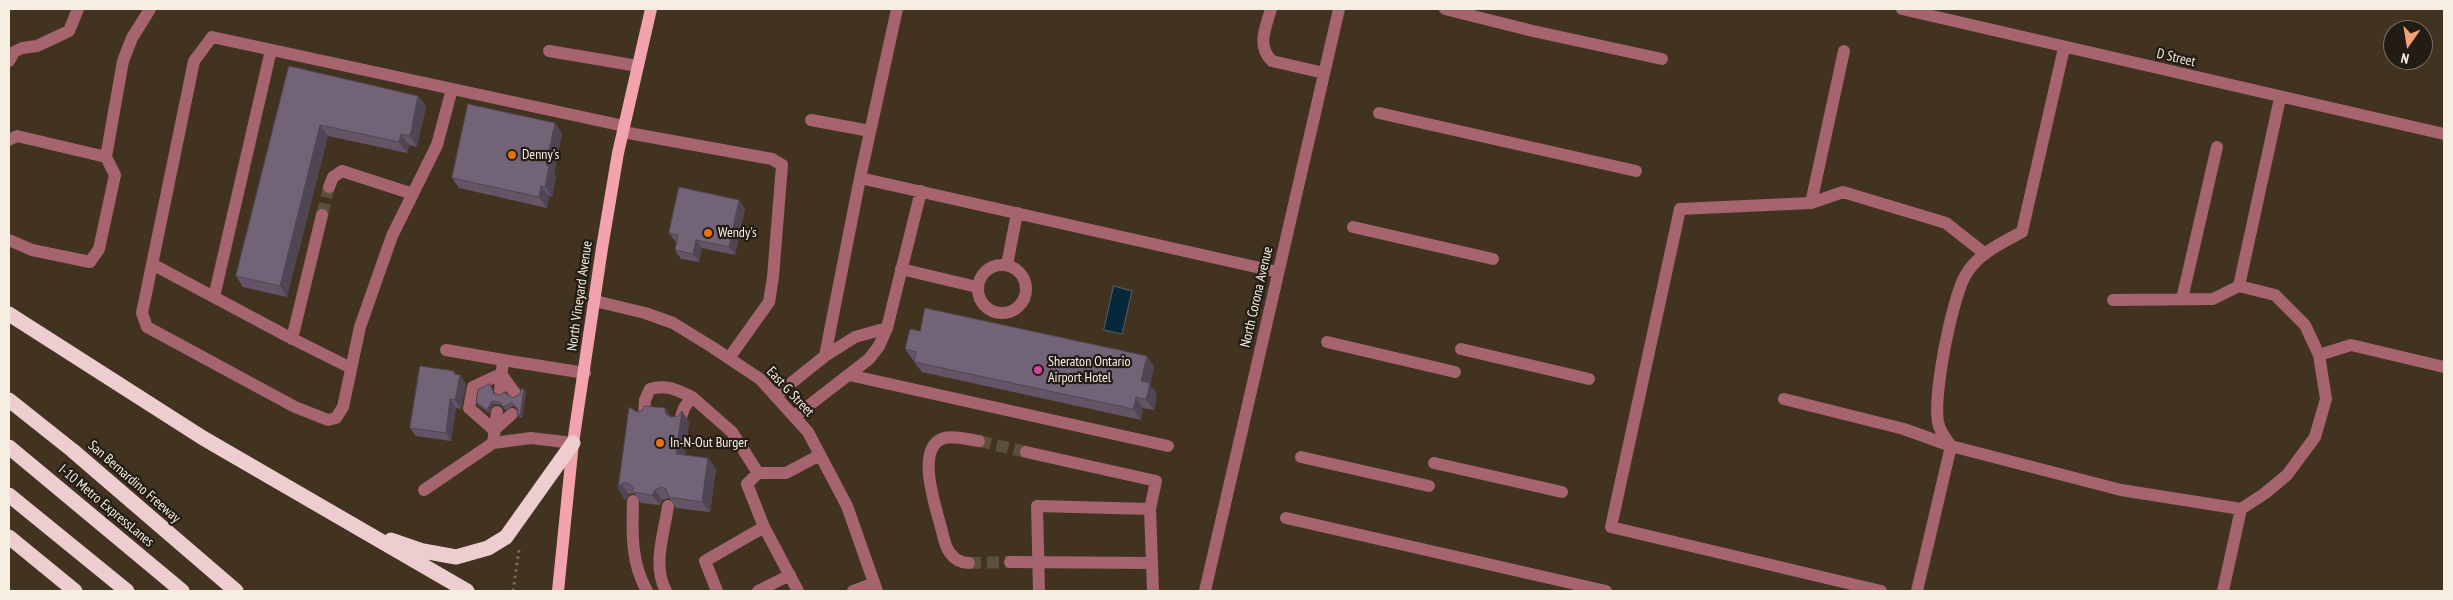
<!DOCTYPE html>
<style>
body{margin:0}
#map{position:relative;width:2453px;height:600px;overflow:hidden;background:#413320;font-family:"PT Sans Narrow",sans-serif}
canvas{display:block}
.frame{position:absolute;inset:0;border:10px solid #f7eee2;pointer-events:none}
.north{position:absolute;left:2383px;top:20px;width:50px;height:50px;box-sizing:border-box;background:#231c14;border:1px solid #787066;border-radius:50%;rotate:193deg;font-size:14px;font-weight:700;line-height:20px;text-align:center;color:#f7eee2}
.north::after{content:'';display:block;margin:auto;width:18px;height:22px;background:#efa377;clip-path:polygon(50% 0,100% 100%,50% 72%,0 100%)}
</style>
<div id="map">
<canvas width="2453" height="600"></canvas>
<div class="frame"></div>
<div class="north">N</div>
</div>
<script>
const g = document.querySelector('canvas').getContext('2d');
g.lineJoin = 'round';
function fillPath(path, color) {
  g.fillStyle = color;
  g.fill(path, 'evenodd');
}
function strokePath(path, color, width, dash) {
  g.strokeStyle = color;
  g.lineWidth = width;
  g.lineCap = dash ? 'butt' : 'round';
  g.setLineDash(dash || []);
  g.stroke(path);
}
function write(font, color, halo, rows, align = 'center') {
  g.font = font + ' "PT Sans Narrow",sans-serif';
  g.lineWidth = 4.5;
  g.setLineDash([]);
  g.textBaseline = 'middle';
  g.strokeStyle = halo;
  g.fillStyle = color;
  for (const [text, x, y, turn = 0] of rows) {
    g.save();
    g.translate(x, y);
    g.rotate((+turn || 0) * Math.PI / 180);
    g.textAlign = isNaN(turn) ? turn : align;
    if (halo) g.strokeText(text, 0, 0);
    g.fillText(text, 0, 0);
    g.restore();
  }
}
const water = new Path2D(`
 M1114,286L1132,291L1122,334L1104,330Z`);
fillPath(water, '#07273a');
strokePath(water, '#4f636c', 1);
strokePath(new Path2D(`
 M322,215L329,187
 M979,441L1026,452
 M969,563L1010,562`), '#5c4f3d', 12, [12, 6]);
strokePath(new Path2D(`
 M513,591L519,550`), '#786c5b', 3, [2.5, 4]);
strokePath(new Path2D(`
 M1271,9C1266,27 1256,46 1272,61L1324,73
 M1445,9L1533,31L1662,59
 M1902,9L2444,134
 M549,51L638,66
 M9,61L14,52L22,48L37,46L69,31L78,9
 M452,89L437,145L392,236L360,327L343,407L336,418L328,420L295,407L147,327L142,313L194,61L212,37L624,126
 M1379,113L1636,171
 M811,120L870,131
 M623,132L772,159L782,165L773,277L769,302L729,358
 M9,140L17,136L106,157
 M860,178L1278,272
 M329,187L333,177L342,171L413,194
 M1811,203L1844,51
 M1353,227L1493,259
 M9,240L32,250L90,262L99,249L115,175L106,157L123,61L132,38L150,9
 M152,264L285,335L351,368
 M978 289a24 24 0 1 1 48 0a24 24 0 1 1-48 0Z
 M1007,265L1017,213
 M901,269L977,287
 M2239,286L2280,98
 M214,297L271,50
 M2182,299L2217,147
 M595,301L645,313L673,323L712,347L760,379L808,432L847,506L877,591
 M292,339L322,215
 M1327,342L1455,372
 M1461,349L1589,379
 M446,350L503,360
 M2319,355L2351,345L2444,367
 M825,356L860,178L897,9
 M849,375L1168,446
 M500,390L503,360L585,373
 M775,396L825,356L855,337L887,328
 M1784,399L1904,429L1951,446L2121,490L2241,509L2264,494L2287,475L2315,437L2326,399L2319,355L2305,325L2275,295L2239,286L2213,299L2113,300
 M497,412L493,443L531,438L573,443
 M512,414L494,430L469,408L473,387L501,374L515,393
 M644,415L645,400L650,389C666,384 677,390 692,397
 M794,417L869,359L879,346L887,328L921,191
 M680,420L684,408L692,397L732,432L758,473
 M1026,452L1156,481L1150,509L1153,591
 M1301,457L1429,486
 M1434,463L1562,492
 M424,490L493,443
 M633,501C632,533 631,563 647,591
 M1286,518L1606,591
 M764,527L747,484L758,473H786L820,455
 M1010,562L1152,563
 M969,563C961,563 955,560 950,553C944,546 943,533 940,524C935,504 915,447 944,438C955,435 969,440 979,441
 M666,591C652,566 664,534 668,506
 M717,591L705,561L764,527L798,591
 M758,591L790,575
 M853,591L874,583
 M1039,591L1037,506L1150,509
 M1205,591L1339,9
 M1881,591L1611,527L1680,209L1811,203L1843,192L1946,223L1984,253
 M1917,591L1951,446C1947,440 1941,433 1939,426C1931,402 1952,299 1965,276C1977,254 2000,244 2022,232L2064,48
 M2223,591L2241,509`), '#a5646e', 12);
strokePath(new Path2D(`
 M558,591L573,443L602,248L618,153L651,9`), '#f2a3ae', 12);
strokePath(new Path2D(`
 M9,314L203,438L467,591
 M9,400L72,450L236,591
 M9,447L182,591
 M9,495L127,591
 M9,537L75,591
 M391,540L423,551L456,557L488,548L506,537L573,443`), '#eecdd1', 15);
fillPath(new Path2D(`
 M289,66L418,96L426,106L417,147L409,145L407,153L328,136L287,297L243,287L236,276Z
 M555,123L562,134L554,173L556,177L552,197L549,196L547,208L459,188L452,178Z
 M739,200L745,209L735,255L702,248L699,262L681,259L675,250L676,242L675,241L669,233Z
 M920,331L1147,356L1154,367L1150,385L1157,394L1154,410L1143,408L1141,420L922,372L914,362V360H913L905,349Z
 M454,371L457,375H460L466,384L461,409L456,408L451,441L416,436L410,428Z
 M490,384L495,394L513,398L526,392L522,418L519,417L517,414L518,410L514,406L505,410L502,405L494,404L489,413L478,405L476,402Z
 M665,408L671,417L689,422L685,455L708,458L716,469L710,512L676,508L669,498L662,500L660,505L641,503L634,493L629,494L625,500L618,489L637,412Z`), '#635566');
fillPath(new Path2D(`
 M418,96L426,106L417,147L410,136Z
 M555,123L562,134L554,173L556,177L552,197L545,187L546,165Z
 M320,125L328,136L287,297L280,286Z
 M401,134L409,145L407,153L399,142Z
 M541,186L549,196L547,208L539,197Z
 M739,200L745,209L735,255L729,247Z
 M696,240L702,248L699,262L693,254Z
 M1147,356L1154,367L1150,385L1157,394L1154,410L1146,400L1141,381Z
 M454,371L459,378L460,375L466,384L461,409L455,400Z
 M524,389L526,392L522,418L520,415Z
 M1136,397L1143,408L1141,420L1133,409Z
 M450,399L456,408L451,441L446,433Z
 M492,401L494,404L489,413L487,410Z
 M665,408L672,419L666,414Z
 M682,411L689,422L684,464L676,454Z
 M708,458L716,469L710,512L702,502Z
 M621,484L629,494L625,500L618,489Z
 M655,490L662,500L660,505L652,495Z`), '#504553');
const building = new Path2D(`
 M289,66L418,96L410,136L401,134L399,142L320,125L280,286L236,276Z
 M468,104L555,123L546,165L549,166L545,187L541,186L539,197L452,178Z
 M679,187L739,200L729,247L696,240L693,254L675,250L678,235L669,233Z
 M925,308L1147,356L1141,381L1150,383L1146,400L1136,397L1133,409L914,362L916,352L905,349L910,329L920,331Z
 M420,366L454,371V374L460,375L455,400L450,399L446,433L410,428Z
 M490,384L494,394L501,395L504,392L513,398L520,394L521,389H524L520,415L517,414L518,409L512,403L503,407L499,402L492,401L487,410L476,402L478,390Z
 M645,406L665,408L666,414L670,417L678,416L682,411L676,454L708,458L702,502L669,497L666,489L661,487L655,490L652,495L634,492L632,486L626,482L621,484L618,489L629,407L637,412L641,411Z`);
fillPath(building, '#736377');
strokePath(building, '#504553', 1);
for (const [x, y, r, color] of [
 [512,155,5,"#e8710a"],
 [708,233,5,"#e8710a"],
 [1038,370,5,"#d1479c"],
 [660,443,5,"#e8710a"]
]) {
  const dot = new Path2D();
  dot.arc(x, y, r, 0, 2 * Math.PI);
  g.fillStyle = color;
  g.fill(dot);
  strokePath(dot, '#231c14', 2);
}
write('14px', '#f7eee2', '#231c14', [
 ["D Street",2176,58,13],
 ["North Vineyard Avenue",580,296,-82],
 ["North Corona Avenue",1257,297,-77],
 ["East G Street",790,392,47],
 ["San Bernardino Freeway",134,482,41],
 ["I-10 Metro ExpressLanes",106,506,40]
]);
write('14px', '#f7eee2', '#231c14', [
 ["Denny's",522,155],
 ["Wendy's",718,233],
 ["Sheraton Ontario",1048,362],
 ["Airport Hotel",1048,378],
 ["In-N-Out Burger",670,443]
], 'left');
</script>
